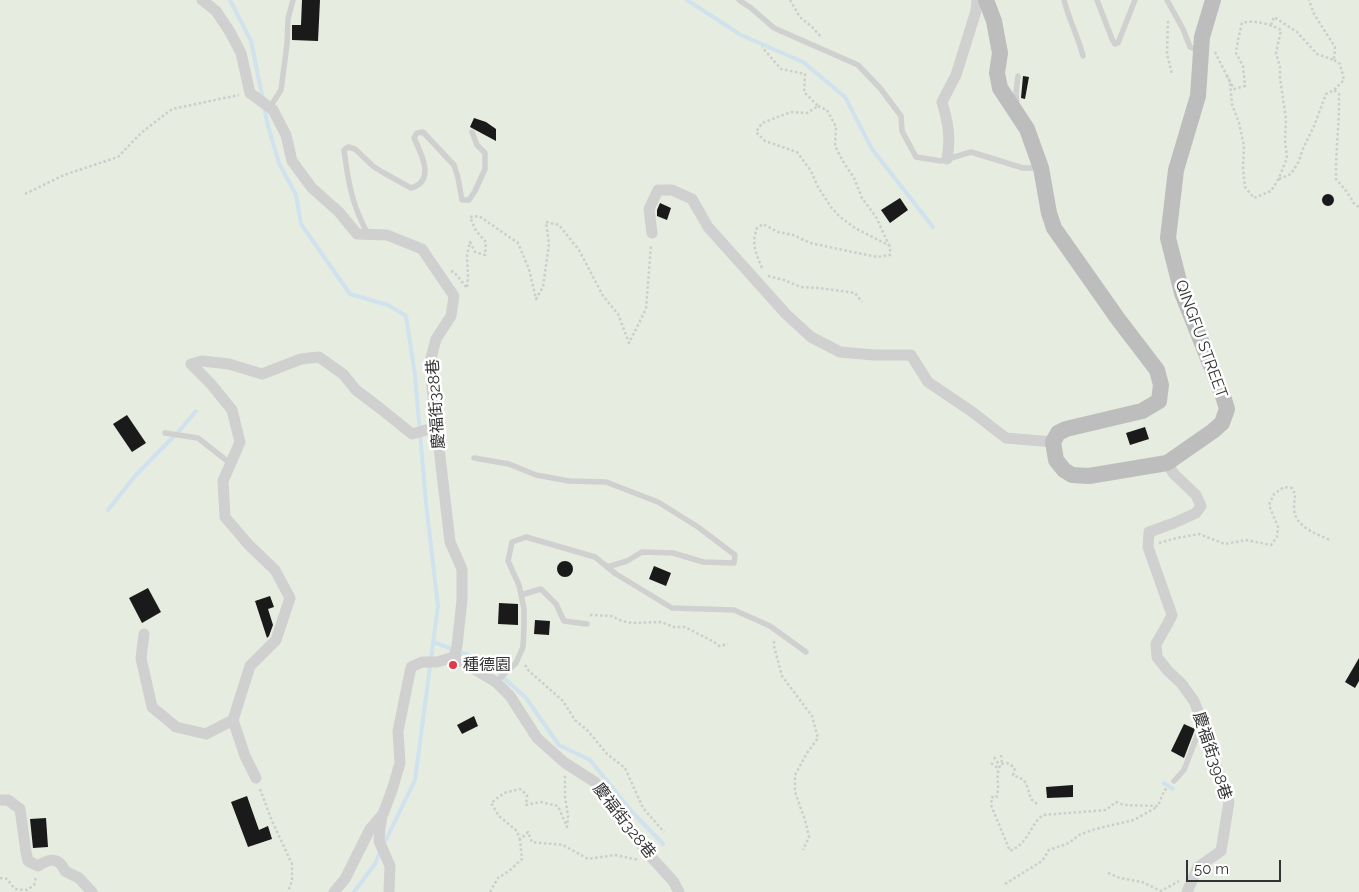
<!DOCTYPE html>
<meta charset="utf-8">
<style>
body{margin:0}
#map{position:relative;width:1359px;height:892px;overflow:hidden;background:#fff;font-family:Raleway,sans-serif}
canvas{display:block}
.scale{position:absolute;left:1186px;top:860px;width:95px;height:22px;box-sizing:border-box;border:2px solid #333;border-top:0;padding-left:6px;font-size:15px;line-height:18px;white-space:nowrap;color:#333;-webkit-text-stroke:4px #fff;paint-order:stroke}
</style>
<div id="map">
<canvas width="1359" height="892"></canvas>
<div class="scale">50 m</div>
</div>
<script>
const g = document.querySelector('canvas').getContext('2d');
g.lineJoin = 'round';
function fillPath(path, color) {
  g.fillStyle = color;
  g.fill(path, 'evenodd');
}
function strokePath(path, color, width, dash) {
  g.strokeStyle = color;
  g.lineWidth = width;
  g.lineCap = dash ? 'butt' : 'round';
  g.setLineDash(dash || []);
  g.stroke(path);
}
function write(font, color, halo, rows, align = 'center') {
  g.font = font + ' Raleway,"Noto Sans TC",sans-serif';
  g.lineWidth = 5;
  g.setLineDash([]);
  g.textBaseline = 'middle';
  g.strokeStyle = halo;
  g.fillStyle = color;
  for (const [text, x, y, turn = 0] of rows) {
    g.save();
    g.translate(x, y);
    g.rotate((+turn || 0) * Math.PI / 180);
    g.textAlign = isNaN(turn) ? turn : align;
    if (halo) g.strokeText(text, 0, 0);
    g.fillText(text, 0, 0);
    g.restore();
  }
}
fillPath(new Path2D(`
 M0,0H1359V892H0Z`), '#e6ecdf');
strokePath(new Path2D(`
 M230,0L251,41L263,100
 M687,0L741,35L803,62L845,97L872,149L933,227
 M264,106L268,126L279,163L296,195L301,224L350,294L388,305L406,316L415,375L426,503L438,606L415,780L383,846
 M108,510L135,476L180,430L196,411
 M433,642L485,661L526,698L559,745L590,760L632,812L663,844
 M1164,783L1173,789
 M354,892L375,864L380,852`), '#cfe2ee', 4);
fillPath(new Path2D(`
 M302,0H320L318,41L292,40V25H301Z
 M1023,76L1029,77L1025,99L1021,98Z
 M474,118L486,122L496,129V141L470,127Z
 M1322 200a6 6 0 1 1 12 0a6 6 0 1 1-12 0Z
 M900,198L908,210L890,223L881,210Z
 M660,203L671,208L667,220L657,216V210Z
 M127,415L146,443L132,452L113,424Z
 M1145,427L1149,439L1130,445L1126,433Z
 M557 569a8 8 0 1 1 16 0a8 8 0 1 1-16 0Z
 M654,566L671,573L666,586L649,579Z
 M148,588L161,612L142,623L129,598Z
 M270,596L274,607L268,609L273,625L269,636L267,638L255,601Z
 M499,603L518,604V625L498,624Z
 M535,620L550,621L549,635L534,634Z
 M1359,658V681L1355,688L1345,682Z
 M474,716L478,726L462,734L457,725Z
 M1184,724L1195,729L1184,758L1171,751Z
 M1073,785V797L1047,798L1046,787Z
 M247,796L259,830L268,826L272,839L248,847L231,802Z
 M46,818L48,847L33,848L30,819Z`), '#1a1a1a');
strokePath(new Path2D(`
 M790,0L800,17L812,27L822,38
 M1168,21L1167,54L1172,74
 M1271,25L1274,17L1297,32L1317,54L1334,60L1335,47L1314,14L1309,0
 M1215,52L1230,82L1232,104L1239,123L1244,146L1243,168L1245,187L1254,198L1271,191L1278,180L1287,158L1285,140L1286,119L1280,78V67L1276,53L1281,30C1272,25 1253,19 1242,23L1238,40L1236,53L1243,66L1245,86L1234,89L1227,76
 M1334,60L1340,64L1344,80L1334,90
 M818,106L827,110L836,127L835,146L844,163L854,178L862,198L876,217L889,245
 M1279,179L1291,174L1299,161L1302,151L1314,126L1326,94L1334,90L1339,94V111L1336,164V179L1347,192L1355,205L1359,207
 M25,194L64,175L118,157L142,132L172,109L239,95
 M762,268C756,253 751,244 757,228L763,224L778,232L793,235L810,243L877,257L890,255V246L855,228L839,216L831,207L818,187L811,171L797,152L765,141L756,132L762,123L791,112L807,113L818,106L804,92L805,74L781,69L762,47
 M451,271L454,272L467,288L468,276L467,255L470,242L475,252L485,255L486,242L476,231L470,217L479,216L518,243L529,269L536,299L543,287L549,244L546,222L559,225L579,250L603,296L618,314L629,343L646,309L651,245
 M768,276L784,280L801,287L819,288L855,293L862,302
 M1159,543L1177,538L1199,534L1225,544L1246,540L1271,545L1277,537L1278,527L1269,505L1274,494L1284,487L1292,488C1297,497 1294,497 1294,507C1294,527 1315,533 1330,540
 M590,615L611,616L622,621L632,623L661,622L674,627H685L714,642L719,646L728,644
 M774,641V646L782,676L812,716L818,738L807,753L795,775V792L805,820L809,837L803,850
 M525,665L529,671L563,701L575,720L588,731L607,754L625,768L643,808L664,832
 M1001,755L1002,764
 M994,757L1000,766
 M991,763L998,768
 M260,789L272,821L292,864V881L288,892
 M1037,804L1031,799L1028,789L1024,780L1013,775L1015,771L1014,767L1007,763L1001,764C994,775 1001,787 996,798L992,797L991,805L1010,851C1030,842 1028,827 1043,815L1106,810L1116,802L1124,805L1158,806L1164,791L1168,787
 M520,840L517,831L499,816L491,803L504,793L520,789L527,795L526,805L541,802L558,806L567,827L568,816L565,797V775
 M1108,873L1120,878L1142,882L1161,891L1179,881
 M0,878L7,879L15,889L27,890L34,885L36,877
 M1005,884L1042,861L1049,850L1069,843L1079,835L1095,829L1134,820L1157,807
 M490,892L498,878L509,871L522,859L520,840L528,832L532,842L563,845L588,859L615,855L639,860`), '#cdcdcd', 2.5, [2.5, 2.5]);
strokePath(new Path2D(`
 M739,0L751,8L774,28L858,65L880,88L901,116L902,131L916,157L941,161L971,152L1023,168H1039
 M1064,0C1069,20 1078,36 1083,56
 M1097,0L1112,39L1115,44L1118,43L1135,0
 M1167,0L1183,29L1190,47L1199,51
 M1017,106L1016,92L1018,76
 M270,107L281,90L287,44L288,19L293,0
 M368,234C352,206 348,181 344,150L348,147L355,149L374,167L384,173L411,188C436,181 421,153 414,138L417,133L423,132L454,165L458,178L462,200H469L475,191L485,169V153L477,145L472,132
 M165,433L198,438L231,464
 M474,458L509,464L536,475L569,481L606,482L658,502L698,527L735,555L734,563L703,562L673,553L642,552L627,561L607,567
 M521,595L541,589L556,604L564,621L587,624
 M496,682L516,663L523,647L524,626V609L519,585L508,561L512,542L526,537L595,557L616,574L672,608L734,610L770,626L806,652
 M1174,781L1184,770L1202,723`), '#d0d0d0', 5.5);
strokePath(new Path2D(`
 M202,0L216,11L230,32L241,53L250,93L273,110L286,135L292,161L312,188L339,212L357,234L387,235L422,249L454,296L451,316L436,339L431,358L432,388L450,542L462,569V600L457,646L454,657L437,662H422L411,667L398,731L400,763L392,790L383,814L370,829L345,879L334,892
 M947,159C951,138 948,122 942,102L956,75L976,11L977,0
 M652,233L649,209L658,190H672L692,199L708,227L786,314L811,337L840,352L874,355H911L928,382L971,411L1006,438L1053,442
 M1167,463L1174,474L1196,495L1201,506L1196,513L1174,523L1149,532L1148,547L1172,615L1167,625L1156,644L1157,657L1168,671L1181,683L1194,701L1202,721L1214,759L1229,802L1221,851L1198,867L1187,892
 M144,634L141,658L152,707L176,727L206,734L233,720L250,666L276,640L290,598L275,570L248,544L225,517L223,481L240,442L232,410L211,384L191,364L202,361L229,364L262,374L301,359L319,357L343,374L356,390L381,409L412,434L437,427
 M454,657L496,682L510,696L537,738L565,763L595,782L616,813L652,858L673,881L679,892
 M233,720L245,756L256,778
 M0,800H8L20,809L26,852L28,861L38,866C49,858 59,857 65,871L79,878L92,892
 M382,816L380,828L379,841L390,866L389,892`), '#d0d0d0', 11);
strokePath(new Path2D(`
 M986,0L994,21L1000,53L997,73L1000,88L1027,129L1041,168L1049,213L1054,228L1118,319L1157,370L1161,385L1159,401L1142,411L1066,429L1058,433L1053,442L1056,460L1064,470L1072,475L1089,476L1167,463L1213,431L1222,423L1227,409L1223,396L1182,293L1168,238L1176,170L1198,96L1202,37L1213,0`), '#bdbdbd', 16);
for (const [x, y, r, color] of [
 [453,665,5,"#e63946"]
]) {
  const dot = new Path2D();
  dot.arc(x, y, r, 0, 2 * Math.PI);
  g.fillStyle = color;
  g.fill(dot);
  strokePath(dot, '#fff', 2);
}
write('16px', '#333', '#fff', [
 ["QINGFU STREET",1201,339,70],
 ["慶福街328巷",436,404,-94],
 ["慶福街398巷",1212,756,72],
 ["慶福街328巷",624,821,52]
]);
write('16px', '#333', '#fff', [
 ["種德園",463,665]
], 'left');
</script>
